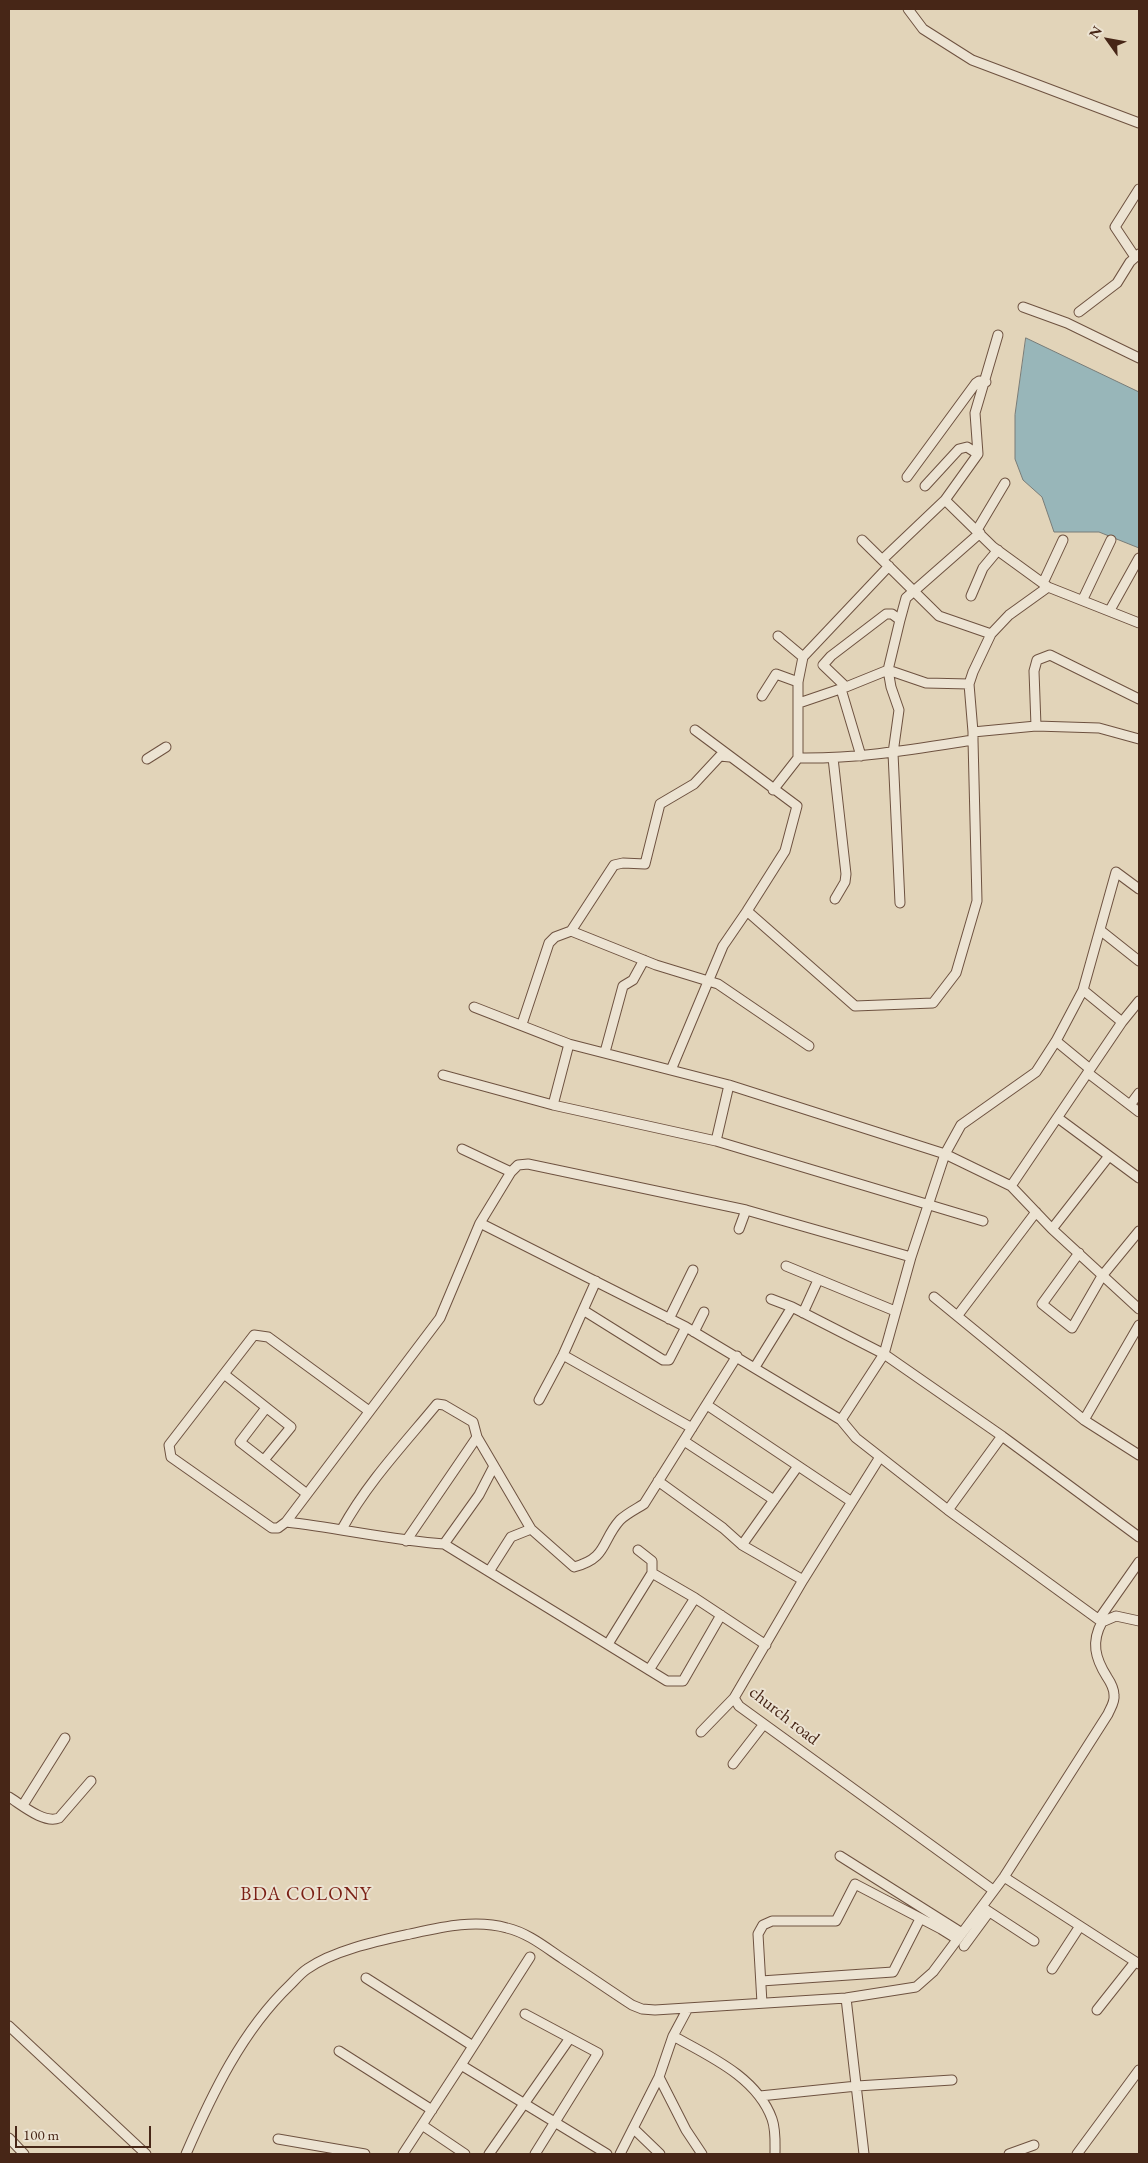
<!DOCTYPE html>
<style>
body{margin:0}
#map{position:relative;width:1148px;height:2163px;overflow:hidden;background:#e2d4b9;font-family:"EB Garamond",serif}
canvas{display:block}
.frame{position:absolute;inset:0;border:10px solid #472617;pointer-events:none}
.north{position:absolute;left:1083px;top:15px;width:50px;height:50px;-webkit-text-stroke:4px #ece3d2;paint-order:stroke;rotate:302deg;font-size:14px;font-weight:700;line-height:20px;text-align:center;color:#472617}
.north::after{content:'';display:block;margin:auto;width:18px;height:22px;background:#472617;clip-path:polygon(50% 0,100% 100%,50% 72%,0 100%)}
.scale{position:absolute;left:15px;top:2126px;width:136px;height:22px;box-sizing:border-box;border:2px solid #472617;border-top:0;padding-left:6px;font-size:15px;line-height:18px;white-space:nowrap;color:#472617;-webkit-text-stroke:4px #ece3d2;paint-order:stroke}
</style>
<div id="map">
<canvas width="1148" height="2163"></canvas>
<div class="frame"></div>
<div class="north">N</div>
<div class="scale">100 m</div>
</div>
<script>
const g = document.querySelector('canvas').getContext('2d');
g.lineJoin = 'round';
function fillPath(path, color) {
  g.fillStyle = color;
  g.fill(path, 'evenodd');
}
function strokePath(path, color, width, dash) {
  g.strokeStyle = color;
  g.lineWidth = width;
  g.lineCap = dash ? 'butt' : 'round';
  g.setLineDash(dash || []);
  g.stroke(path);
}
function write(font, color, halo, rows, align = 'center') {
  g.font = font + ' "EB Garamond",serif';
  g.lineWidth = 4;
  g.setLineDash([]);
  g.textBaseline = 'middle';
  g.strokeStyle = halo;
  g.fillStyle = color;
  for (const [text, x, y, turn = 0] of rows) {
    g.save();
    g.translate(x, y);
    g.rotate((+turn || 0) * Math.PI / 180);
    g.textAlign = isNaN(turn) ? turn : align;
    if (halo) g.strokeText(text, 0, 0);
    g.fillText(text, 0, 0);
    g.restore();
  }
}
const water = new Path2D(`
 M1026,338L1139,392V548L1099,532H1054L1042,497L1023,480L1015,459V415Z`);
fillPath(water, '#98b6b9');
strokePath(water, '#787c78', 1);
const minor = new Path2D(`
 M908,9L923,29L972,60L1139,123
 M1135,257L1115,227L1139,189
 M1023,307L1067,323L1139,358
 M1079,312L1117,283L1130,262L1139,254
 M907,477L976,383L979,381L986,382
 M925,486L959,449L967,447L978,454
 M945,500L993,547L1048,587L1139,623
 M977,530L1005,483
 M862,540L939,616L991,634
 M883,559L945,500L978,454L975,413L998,335
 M1043,583L1063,540
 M971,596L983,568L998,550
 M1083,599L1111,540
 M1110,610L1139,558
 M900,620L906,598L980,533
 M778,636L803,657
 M846,687L823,665L831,656L886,614H892L900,620L888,670L891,687L899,710L893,753L900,903
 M841,689L861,756
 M762,696L776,674L798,682
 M799,703L846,687L888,670L926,683L969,684
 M1036,726L1034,671L1037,660L1050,655L1139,699
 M973,732L969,684L973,672L991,634L1009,615L1048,587
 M798,758C858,759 915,749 973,740V732L1036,726L1099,728L1139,739
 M833,758L846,874L845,882L835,899
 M147,759L166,747
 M773,790L798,758V682L803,657L889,566
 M747,911L855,1006L933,1003L956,973L977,901L973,740
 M1100,930L1139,961
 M571,931L656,965L718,984L809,1046
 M1083,990L1122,1022
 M474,1007L569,1044L729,1085L945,1154L1011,1186L1052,1229L1139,1309
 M522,1024L549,943L555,937L571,931L614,865L623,863L645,864L660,804L694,784L720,756L730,757
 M1056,1041L1090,1069
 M605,1052L623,986L633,980L644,960
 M671,1070L723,946L747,911L785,851L797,806L695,730
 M1088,1073L1139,1112
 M443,1075L553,1105L716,1141L983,1221
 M553,1105L569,1044
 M1130,1105L1139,1093
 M1058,1118L1139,1178
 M716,1141L729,1085
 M462,1149L511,1172
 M1011,1186L1122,1022L1139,1001
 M480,1223L686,1327L841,1420L856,1438L948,1510L1102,1622
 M739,1229L746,1210
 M1052,1229L1109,1156
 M1079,1253L1042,1304L1072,1328L1102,1276L1139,1231
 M786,1266L895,1311
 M934,1297L1084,1420L1139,1455
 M771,1299L792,1307L884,1354L1002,1436L1139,1537
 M583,1310L663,1360H669L686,1327
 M803,1313L818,1280
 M958,1315L1036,1212
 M669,1319L693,1270
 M694,1332L704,1312
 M563,1355L692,1428
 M755,1367L792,1307
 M224,1374L291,1427L264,1460
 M539,1400L563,1355L596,1281
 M707,1405L852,1502
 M266,1408L240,1442L307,1494
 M369,1411L268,1337L254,1335L169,1445L171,1457L272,1528H278L286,1522L440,1318L480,1223L511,1172L518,1165L528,1164L746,1210L911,1257
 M841,1420L884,1354L911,1257L945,1154L961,1125L1036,1072L1056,1041L1083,990L1116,872L1139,889
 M1084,1420L1139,1325
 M684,1441L774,1500
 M880,1457L803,1580L734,1698L739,1706L993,1890
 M658,1481L723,1528L742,1545L803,1580
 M948,1510L1002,1436
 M286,1522C339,1528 391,1540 444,1544L667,1681H683L721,1615
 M342,1529C367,1483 404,1444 437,1404L444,1405L473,1422L477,1437L531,1529L574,1567C608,1558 601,1541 620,1520C626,1514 636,1509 644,1504L737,1356
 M406,1541L477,1437
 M444,1544L479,1495L494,1466
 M742,1545L798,1466
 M638,1550L652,1561V1573L695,1598L766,1645
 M490,1570L511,1537L531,1529
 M1099,1619L1139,1562
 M608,1644L652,1573
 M649,1670L695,1598
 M701,1732L734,1698
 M733,1764L764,1724
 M9,1797C22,1805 44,1824 59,1818L91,1781
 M23,1805L65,1738
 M840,1856L962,1933
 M1004,1877L1139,1964
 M982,1907L1034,1941
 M964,1946L989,1912
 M530,1957L461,2065L607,2154
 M1052,1969L1080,1926
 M366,1978L473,2046
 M761,1981L893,1972L920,1919
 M846,1998L864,2154
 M762,2003L758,1934L763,1925L772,1921H836L855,1884L941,1929L957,1939
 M1097,2010L1135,1962
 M525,2014L598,2053L535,2154
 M9,2026L146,2154
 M673,2036C709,2056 757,2077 772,2119C776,2130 775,2143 775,2154
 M339,2051L432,2110
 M659,2077L686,2130L702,2154
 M760,2096L857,2086L952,2080
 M422,2125L465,2154
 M633,2128L660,2154
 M9,2138L24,2154
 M278,2139L365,2154
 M186,2154C212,2094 242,2031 290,1985C295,1980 301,1973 307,1969C334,1950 378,1941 410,1934C442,1927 475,1919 507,1928C528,1933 545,1947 563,1959C586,1974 609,1990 632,2005L642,2009L655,2010L846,1998L916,1987L933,1972L1004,1877L1108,1714C1111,1707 1115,1702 1114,1695C1114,1688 1111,1683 1107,1677C1095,1658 1091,1642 1102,1622L1116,1616L1139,1621
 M403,2154L461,2065
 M489,2154L570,2038
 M620,2154L659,2077L673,2036L688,2008
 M1009,2154L1034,2145
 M1077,2154L1139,2070`);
strokePath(minor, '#6e5240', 11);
strokePath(minor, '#ece3d2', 9);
write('18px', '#472617', '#ece3d2', [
 ["church road",784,1716,38]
]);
g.letterSpacing = '1px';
write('19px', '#7a1f14', '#ece3d2', [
 ["BDA COLONY",306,1895]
]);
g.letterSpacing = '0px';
</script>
